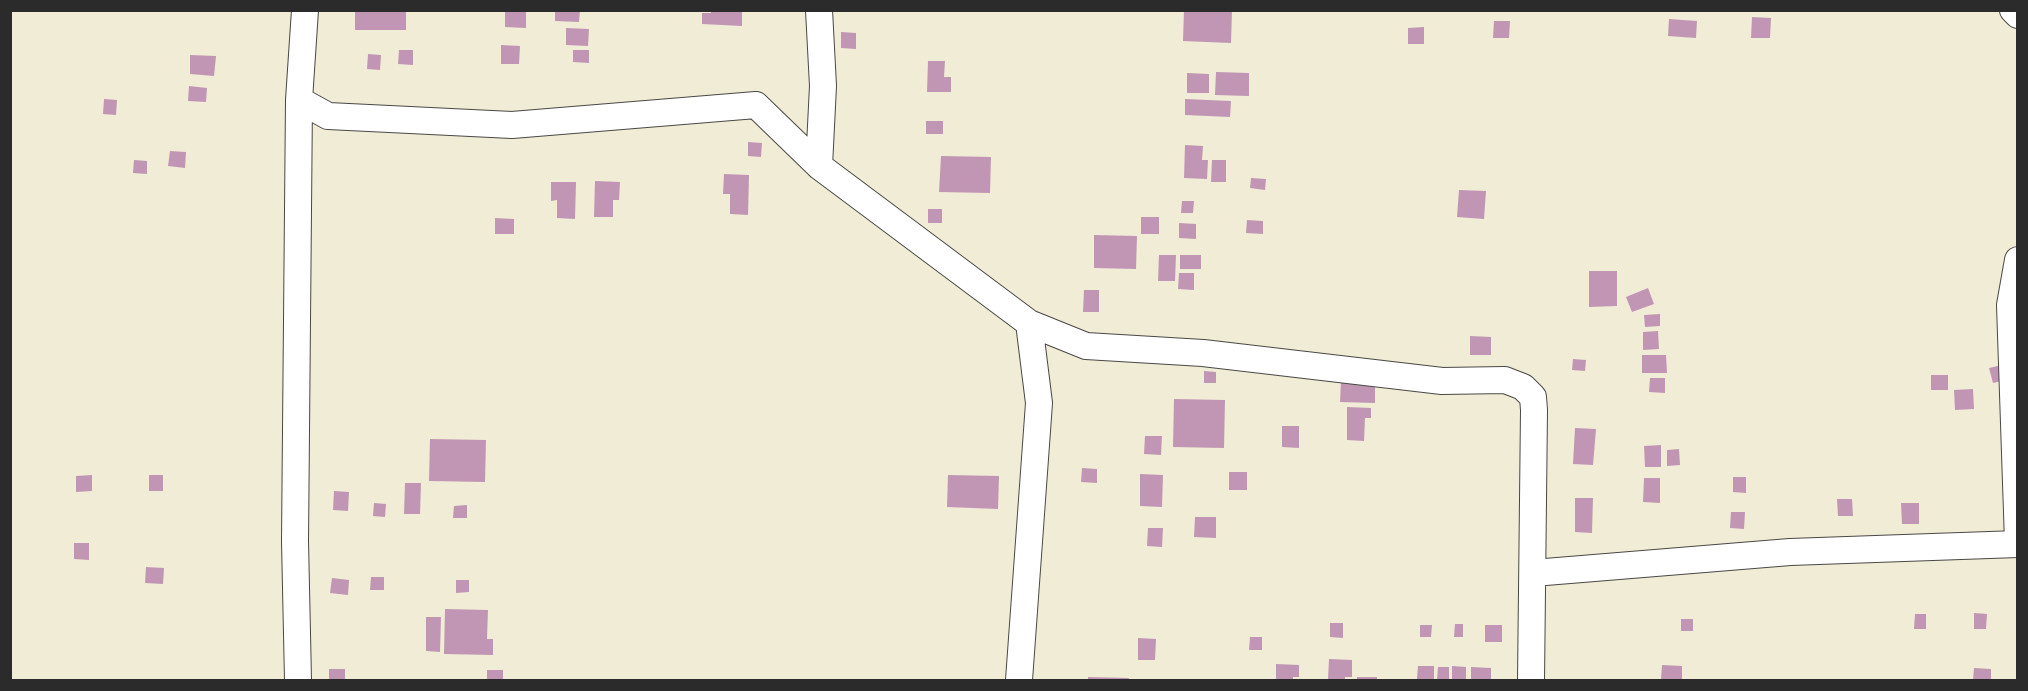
<!DOCTYPE html>
<style>
body{margin:0}
#map{position:relative;width:2028px;height:691px;overflow:hidden;background:#f1ecd6;font-family:Pangolin,sans-serif}
canvas{display:block}
.frame{position:absolute;inset:0;border:12px solid #2b2b2b;pointer-events:none}
</style>
<div id="map">
<canvas width="2028" height="691"></canvas>
<div class="frame"></div>
</div>
<script>
const g = document.querySelector('canvas').getContext('2d');
g.lineJoin = 'round';
function fillPath(path, color) {
  g.fillStyle = color;
  g.fill(path, 'evenodd');
}
function strokePath(path, color, width, dash) {
  g.strokeStyle = color;
  g.lineWidth = width;
  g.lineCap = dash ? 'butt' : 'round';
  g.setLineDash(dash || []);
  g.stroke(path);
}
fillPath(new Path2D(`
 M355,10H406V30H355Z
 M555,10H580L579,22L555,21Z
 M711,10H742V26L702,24V13H711Z
 M1184,10H1232L1231,43L1183,41Z
 M505,12H526V28L505,27Z
 M1752,17L1771,18L1770,38H1751Z
 M1669,19L1697,21L1696,38L1668,36Z
 M1494,21H1510L1509,38H1493Z
 M1424,27V44H1408V28Z
 M566,28L589,29L588,46L566,45Z
 M841,32L856,33V49L841,48Z
 M501,45L520,46L519,64H501Z
 M399,50H413V65L398,64Z
 M573,50H589V63L573,62Z
 M368,54L381,55L380,70L367,69Z
 M190,55L216,56L214,76L190,74Z
 M928,61H945L944,77H951V92H927Z
 M1216,72L1249,73V96L1215,95Z
 M1187,73L1209,74V93H1187Z
 M189,86L207,88L206,102L188,101Z
 M104,99L117,100L116,115L103,114Z
 M1185,99L1231,101L1230,117L1185,115Z
 M926,121H943V134H926Z
 M748,142L762,143L761,157L748,156Z
 M1185,145L1203,146L1202,160H1208L1207,179L1184,178Z
 M170,151L186,152L185,168L168,166Z
 M941,156L991,157L990,193L939,192Z
 M134,160L147,161V174L133,173Z
 M1212,160H1226V182H1211Z
 M724,174L749,175L748,215L730,214V194H723Z
 M1251,178L1266,179L1265,190L1250,188Z
 M595,181L620,182L619,200H613V217H594Z
 M551,182H576L575,219L557,218V200L551,201Z
 M1459,190L1486,191L1484,219L1457,217Z
 M1182,201H1194L1193,213H1181Z
 M928,209H942V223H928Z
 M1141,217H1159V234H1141Z
 M495,218L514,219V234H495Z
 M1247,220L1263,221V234L1246,233Z
 M1179,223L1196,224V239L1179,238Z
 M1094,235L1137,236L1136,269L1094,268Z
 M1159,255H1176L1175,281H1158Z
 M1180,255H1201V269H1180Z
 M1589,271H1617V306L1589,307Z
 M1179,273H1194V290L1178,289Z
 M1648,288L1654,304L1632,312L1626,297Z
 M1084,290H1099V312H1083Z
 M1660,314V326L1645,327L1644,315Z
 M1658,331L1659,349L1643,350V332Z
 M1470,336L1491,337V355H1470Z
 M1642,355H1666L1667,373H1642Z
 M1573,359L1586,360L1585,371L1572,370Z
 M2002,365L2006,380L1993,383L1989,368Z
 M1204,371L1216,372V383H1204Z
 M1931,375H1948V390H1931Z
 M1650,378H1665V393L1649,392Z
 M1341,381L1375,382V403L1340,402Z
 M1973,389L1974,409L1955,410L1954,390Z
 M1174,399L1225,400L1224,448L1173,447Z
 M1347,407L1371,408V418H1365L1364,441L1347,440Z
 M1282,426H1299V448L1282,447Z
 M1575,428L1596,429L1593,465L1573,464Z
 M1145,436H1162L1161,455L1144,454Z
 M430,439L486,440L485,482L429,481Z
 M1661,445V467H1645L1644,446Z
 M1679,449L1680,465L1667,466V450Z
 M1082,468L1097,469V483L1081,482Z
 M1229,472H1247V490H1229Z
 M1140,474L1163,475L1162,507L1140,506Z
 M92,475V491L76,492V476Z
 M149,475H163V491H149Z
 M948,475L999,476L998,509L947,507Z
 M1733,477H1746V493L1733,492Z
 M1644,478H1660V503L1643,502Z
 M405,483H421L420,514H404Z
 M334,491L349,492L348,511L333,510Z
 M1575,498H1593L1592,533L1575,532Z
 M1837,499H1852L1853,516H1838Z
 M374,503L386,504L385,517L373,516Z
 M1901,503H1919V524H1902Z
 M467,505V518H453L454,506Z
 M1731,512H1745L1744,529L1730,528Z
 M1195,517H1216V538L1194,537Z
 M1148,528H1163L1162,547L1147,546Z
 M74,543H89V560L74,559Z
 M146,567L164,568L163,584L145,583Z
 M371,577H384V590H370Z
 M332,578L349,580L348,595L330,593Z
 M456,580H469V592L456,593Z
 M445,609L488,610L487,639H493V655L444,654Z
 M1974,613L1987,614L1986,629H1974Z
 M1915,614H1926V629H1914Z
 M426,617H441L440,652L426,651Z
 M1681,619H1693V631H1681Z
 M1330,623H1343V638L1330,637Z
 M1455,624H1463V637H1454Z
 M1420,625H1432L1431,637H1420Z
 M1485,625H1502V642H1485Z
 M1250,637H1262V650H1249Z
 M1138,638L1156,639L1155,660H1138Z
 M1329,659L1352,660V677H1345V680H1328Z
 M1276,664L1299,665V677H1293V680H1276Z
 M1662,665L1682,666V680H1661Z
 M1418,666H1434V680L1417,679Z
 M1452,666L1466,667V680H1452Z
 M1438,667H1449V680H1437Z
 M1471,667L1491,668V680H1471Z
 M1974,668L1991,669V680H1973Z
 M329,669H345V680H329Z
 M487,670H503V680H487Z
 M1088,677L1129,678L1128,680H1088Z
 M1357,677H1377V680H1357Z`), '#c096b4');
const minor = new Path2D(`
 M819,10L823,86L819,166
 M2013,10L2018,15
 M299,100L328,116L512,125L756,105L819,166L1029,323L1039,403L1019,680
 M2018,260L2010,305L2018,542
 M1029,323L1086,346L1203,353L1442,381L1505,380L1523,387L1533,397L1534,410L1531,680
 M1533,573L1790,552L2018,544
 M298,680L295,541L299,100L305,10`);
strokePath(minor, '#494845', 28);
strokePath(minor, '#fff', 26);
</script>
